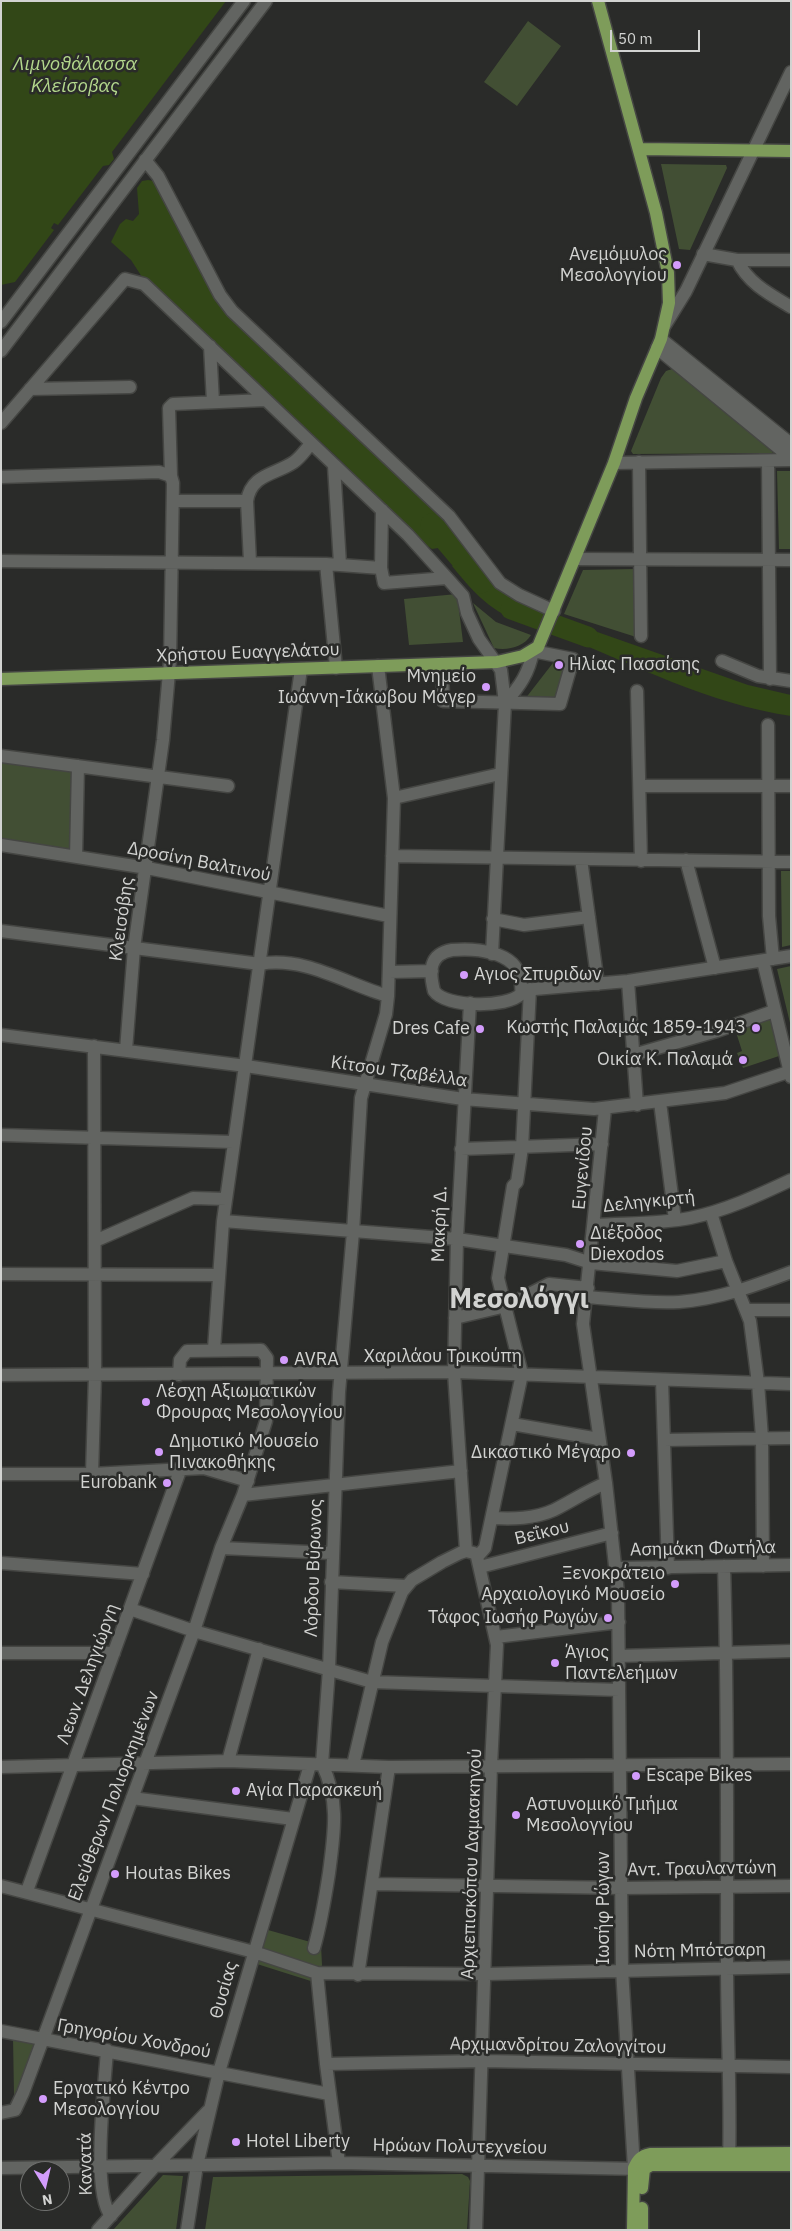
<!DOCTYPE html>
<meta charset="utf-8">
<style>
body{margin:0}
#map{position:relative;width:792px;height:2231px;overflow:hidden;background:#2a2b29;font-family:"IBM Plex Sans",sans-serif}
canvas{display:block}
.frame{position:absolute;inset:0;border:2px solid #d2d3d1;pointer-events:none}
.north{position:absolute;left:20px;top:2161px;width:50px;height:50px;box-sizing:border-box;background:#2a2b29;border:1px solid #6d6e6c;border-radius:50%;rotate:171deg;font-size:14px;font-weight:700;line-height:20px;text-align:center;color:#d2d3d1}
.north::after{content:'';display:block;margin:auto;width:18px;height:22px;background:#d39cfc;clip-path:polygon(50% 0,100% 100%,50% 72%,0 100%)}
.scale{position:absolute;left:610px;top:30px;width:90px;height:22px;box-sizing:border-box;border:2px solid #d2d3d1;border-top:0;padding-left:6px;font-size:15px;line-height:18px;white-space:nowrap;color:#d2d3d1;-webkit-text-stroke:4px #2a2b29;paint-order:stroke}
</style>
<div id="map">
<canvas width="792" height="2231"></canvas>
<div class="frame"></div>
<div class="north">N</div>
<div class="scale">50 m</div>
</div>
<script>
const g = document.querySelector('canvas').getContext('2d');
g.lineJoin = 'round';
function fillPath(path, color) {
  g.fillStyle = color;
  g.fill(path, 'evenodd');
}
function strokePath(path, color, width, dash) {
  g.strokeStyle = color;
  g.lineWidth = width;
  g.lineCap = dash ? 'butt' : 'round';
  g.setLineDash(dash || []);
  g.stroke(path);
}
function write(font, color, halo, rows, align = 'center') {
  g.font = font + ' "IBM Plex Sans",sans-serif';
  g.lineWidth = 5;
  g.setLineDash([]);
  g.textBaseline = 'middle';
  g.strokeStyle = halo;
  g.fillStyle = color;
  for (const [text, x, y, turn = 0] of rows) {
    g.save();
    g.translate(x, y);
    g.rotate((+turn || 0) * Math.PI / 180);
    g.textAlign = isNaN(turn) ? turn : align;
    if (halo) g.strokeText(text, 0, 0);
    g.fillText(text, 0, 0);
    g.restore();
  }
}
fillPath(new Path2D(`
 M528,21L561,46L517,106L484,82Z
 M661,164L726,165L727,168L690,250L679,249Z
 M675,368L775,451L772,453L633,454L631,451L661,378L666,371Z
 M777,471H791V549H779Z
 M636,569V637L564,614L583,570Z
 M457,594L463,642L409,645L404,599Z
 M473,603L496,622L531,635C524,647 507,651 494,648Z
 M556,659L567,662L554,699H525Z
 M1,756L78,766L76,857L1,845Z
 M781,871H791V945L782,947Z
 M791,966V1027L777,969Z
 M773,1017L782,1055L743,1068L737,1053L742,1051L735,1029Z
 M268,1930L321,1945L322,1965L317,1983L257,1964Z
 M13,2037L35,2042L16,2095H14Z
 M462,2174L468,2177L470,2181L467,2230H205L213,2177Z
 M163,2175L183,2176L176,2230H113Z`), '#424f34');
fillPath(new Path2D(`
 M1,1H226L112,152L114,159L109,165L103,166L58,225L54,223L51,228L54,230L15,282L1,285Z
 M148,180L154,181L230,316L446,523L468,548V552L462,553L456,545L432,549L425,544L335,455L142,277L131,260L111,242L120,224L126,219L133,221L139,214L137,188L142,181Z
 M454,547L460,561L469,555L497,589L540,616L535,626C496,617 477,597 452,566L456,564L454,555L447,557L444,551Z
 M562,623L586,628L748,685L791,695V716C710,704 634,665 558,634Z`), '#324717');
strokePath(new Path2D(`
 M431,524L481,583
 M511,609L588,637`), '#324717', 21);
const minor = new Path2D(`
 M145,160L158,176L220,295L232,311L449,516L500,583L519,595L554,611
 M703,254L737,260H791
 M737,260C748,283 769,294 791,307
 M1,322L244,1
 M665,325L686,291L791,72
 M661,339L791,444
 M210,346L213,402
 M657,348L791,458
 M1,351L266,1
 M30,389L130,387
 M1,423L125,279L144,284L408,535L447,578L463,596L467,613L479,639L501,670L505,703L492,954
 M768,461L770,679
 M639,462L641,636
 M614,463L791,460
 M334,466L340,564
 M171,476L169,408L173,404L265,400
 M1,477L159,472L171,476L173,483L170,661L163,740L134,948L126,1050
 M174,501H247
 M575,559L791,560
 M1,561L326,564L336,668
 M250,562L247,501C251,474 275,475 294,462C301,457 305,450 311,444
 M326,564L381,568L384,583L447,578
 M381,568L382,510
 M722,661L758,676L791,681
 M442,664L443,701L560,704L573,659L533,651C529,673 520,686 505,703
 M637,691L641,861
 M768,725L769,916L773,959
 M1,756L228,786
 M641,786H791
 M394,798L500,774
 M1,845L147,868L389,916
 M392,856L791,862
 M76,857L78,766
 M581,859L598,984
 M686,860L715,968
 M493,919L524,925L589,917
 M1,931L260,964C305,956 346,984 388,996
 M452,950C475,948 515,951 520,978C521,984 522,989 521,994C507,1008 446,1008 434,991C429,971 429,954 452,950Z
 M763,961L791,1077
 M389,972L432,971
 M628,981L637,1105
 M523,990L628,981L791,956
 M1,1035L246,1066L463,1099L594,1109L725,1093L791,1071
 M633,1055L717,1031L774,1011
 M660,1102L675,1220
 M605,1109L583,1324L606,1483L618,1593L622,1969L634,2168
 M1,1135L233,1142
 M461,1149L602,1144
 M711,1213L726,1261L750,1321L758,1383L762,1438L763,1566
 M223,1221L457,1239L566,1255L591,1263L677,1271L726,1261
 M595,1225C627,1223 659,1224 690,1218C725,1211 759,1195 791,1180
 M95,1241L193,1198L226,1199
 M1,1274L218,1275
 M586,1297C617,1299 649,1304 679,1302C719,1299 754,1286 791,1272
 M746,1310H791
 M455,1318L506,1306L549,1284L588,1288
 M214,1349L223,1221L301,669
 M1,1375L454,1372L791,1384
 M662,1380L668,1568
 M512,1424L599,1439
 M664,1440L791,1438
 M1,1474H92L204,1468L248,1481
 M92,1474L95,1375L94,1046
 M243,1495L461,1471
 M492,1518C513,1519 534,1519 554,1510C572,1501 588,1490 606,1483
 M221,1548L331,1553
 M466,1551L454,1372L457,1239L470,1003
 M477,1557L485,1548L522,1374L498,1278L513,1186L517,1182L522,1148L530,989
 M1,1563L143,1574
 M724,1566C728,1699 727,1832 727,1965C727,2031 731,2097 729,2163
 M480,1567L612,1533
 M616,1568L791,1565
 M331,1582L406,1586
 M130,1609L194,1631L372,1682L619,1690
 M496,1637L619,1622
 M1,1653H114
 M619,1656L791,1651
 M228,1761L259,1649
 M353,1765L382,1642L402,1592L412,1580L442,1562L460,1553L466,1551L474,1553
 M1,1767L228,1761L389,1767L791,1764
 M132,1798L293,1819
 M373,1884L622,1888L791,1886
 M1,1886L254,1952L317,1973L486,1974L791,1967
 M27,1891L181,1468
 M314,1948C321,1923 325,1899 329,1873C334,1834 340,1801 322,1764L329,1669L339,1392L353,1232L361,1098L386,1014L388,996L394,798L378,666
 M317,1973L326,2064L339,2163
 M358,1975L389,1767
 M1,2031L329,2094
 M107,2050C105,2084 91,2192 111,2216
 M326,2064L483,2061L791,2067
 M1,2113L15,2110L23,2093L194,1631L221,1548L243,1495L266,1421L267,1358L261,1350L187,1351L180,1360L179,1375
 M1,2168L339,2163L641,2169
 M98,2230L155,2166L208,2111
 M187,2230L197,2165L219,2072L310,1765
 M476,2230L491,1766L497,1645L477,1557`);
const major = new Path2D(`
 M640,149L791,151
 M1,679L497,662L523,656L538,647L614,463L636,398L661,339L669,303L668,273L656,213L598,1
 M642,2188L644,2169L651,2165H791
 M642,2208V2230
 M633,2230L634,2168C638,2159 641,2156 650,2154L791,2153`);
strokePath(minor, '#454643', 15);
strokePath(major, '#454643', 15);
strokePath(minor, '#626461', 12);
strokePath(major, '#7e9c5a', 12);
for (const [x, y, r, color] of [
 [677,265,5,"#d39cfc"],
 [559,665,5,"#d39cfc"],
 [486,687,5,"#d39cfc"],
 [464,975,5,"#d39cfc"],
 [756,1028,5,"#d39cfc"],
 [480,1029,5,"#d39cfc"],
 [743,1060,5,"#d39cfc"],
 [580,1244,5,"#d39cfc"],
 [284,1360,5,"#d39cfc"],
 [146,1402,5,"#d39cfc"],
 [159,1452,5,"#d39cfc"],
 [631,1453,5,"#d39cfc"],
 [167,1483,5,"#d39cfc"],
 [675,1584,5,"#d39cfc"],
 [608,1618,5,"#d39cfc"],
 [555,1663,5,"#d39cfc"],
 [636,1776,5,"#d39cfc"],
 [236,1791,5,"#d39cfc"],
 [516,1815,5,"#d39cfc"],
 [115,1874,5,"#d39cfc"],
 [43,2099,5,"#d39cfc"],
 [236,2142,5,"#d39cfc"]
]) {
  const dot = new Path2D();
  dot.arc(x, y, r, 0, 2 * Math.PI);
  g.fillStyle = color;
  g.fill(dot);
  strokePath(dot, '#2a2b29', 2);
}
write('18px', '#d2d3d1', '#2a2b29', [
 ["Ανεμόμυλος",667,255,"right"],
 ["Μεσολογγίου",667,276,"right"],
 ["Ηλίας Πασσίσης",569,665],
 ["Μνημείο",476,677,"right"],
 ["Ιωάννη-Ιάκωβου Μάγερ",476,698,"right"],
 ["Αγιος Σπυριδων",474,975],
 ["Κωστής Παλαμάς 1859-1943",746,1028,"right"],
 ["Dres Cafe",470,1029,"right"],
 ["Οικία Κ. Παλαμά",733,1060,"right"],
 ["Διέξοδος",590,1234],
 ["Diexodos",590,1255],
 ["AVRA",294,1360],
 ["Λέσχη Αξιωματικών",156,1392],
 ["Φρουρας Μεσολογγίου",156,1413],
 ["Δημοτικό Μουσείο",169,1442],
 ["Πινακοθήκης",169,1463],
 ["Δικαστικό Μέγαρο",621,1453,"right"],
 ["Eurobank",157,1483,"right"],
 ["Ξενοκράτειο",665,1574,"right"],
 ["Αρχαιολογικό Μουσείο",665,1595,"right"],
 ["Τάφος Ιωσήφ Ρωγών",598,1618,"right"],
 ["Άγιος",565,1653],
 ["Παντελεήμων",565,1674],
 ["Escape Bikes",646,1776],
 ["Αγία Παρασκευή",246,1791],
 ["Αστυνομικό Τμήμα",526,1805],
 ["Μεσολογγίου",526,1826],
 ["Houtas Bikes",125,1874],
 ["Eργατικό Κέντρο",53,2089],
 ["Μεσολογγίου",53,2110],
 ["Hotel Liberty",246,2142]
], 'left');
write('18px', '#d2d3d1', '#2a2b29', [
 ["Χρήστου Ευαγγελάτου",248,653,-2],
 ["Δροσίνη Βαλτινού",199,862,11],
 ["Κλεισόβης",122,919,-82],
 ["Κίτσου Τζαβέλλα",399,1072,8],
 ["Ευγενίδου",583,1168,-85],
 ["Δεληγκιρτή",649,1202,-6],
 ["Μακρή Δ.",440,1224,-88],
 ["Χαριλάου Τρικούπη",443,1357],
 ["Βεΐκου",542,1533,-14],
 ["Ασημάκη Φωτήλα",703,1549,-1],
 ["Λόρδου Βύρωνος",314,1568,-88],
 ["Λεων. Δεληγιώργη",88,1674,-70],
 ["Ελεύθερων Πολιορκημένων",114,1796,-69],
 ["Αρχιεπισκόπου Δαμασκηνού",472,1864,-88],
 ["Αντ. Τραυλαντώνη",702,1869,-1],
 ["Ιωσήφ Ρώγων",604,1908,-90],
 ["Νότη Μπότσαρη",700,1951,-1],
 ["Θυσίας",224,1990,-74],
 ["Γρηγορίου Χονδρού",134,2039,10],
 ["Αρχιμανδρίτου Ζαλογγίτου",558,2046,1],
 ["Ηρώων Πολυτεχνείου",460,2147,1],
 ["Κανατά",86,2164,-91]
]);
write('italic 19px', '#b4d98d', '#2a2b29', [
 ["Λιμνοθάλασσα",75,65],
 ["Κλείσοβας",75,87]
]);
write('bold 28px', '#d2d3d1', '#2a2b29', [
 ["Μεσολόγγι",519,1300]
]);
</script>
